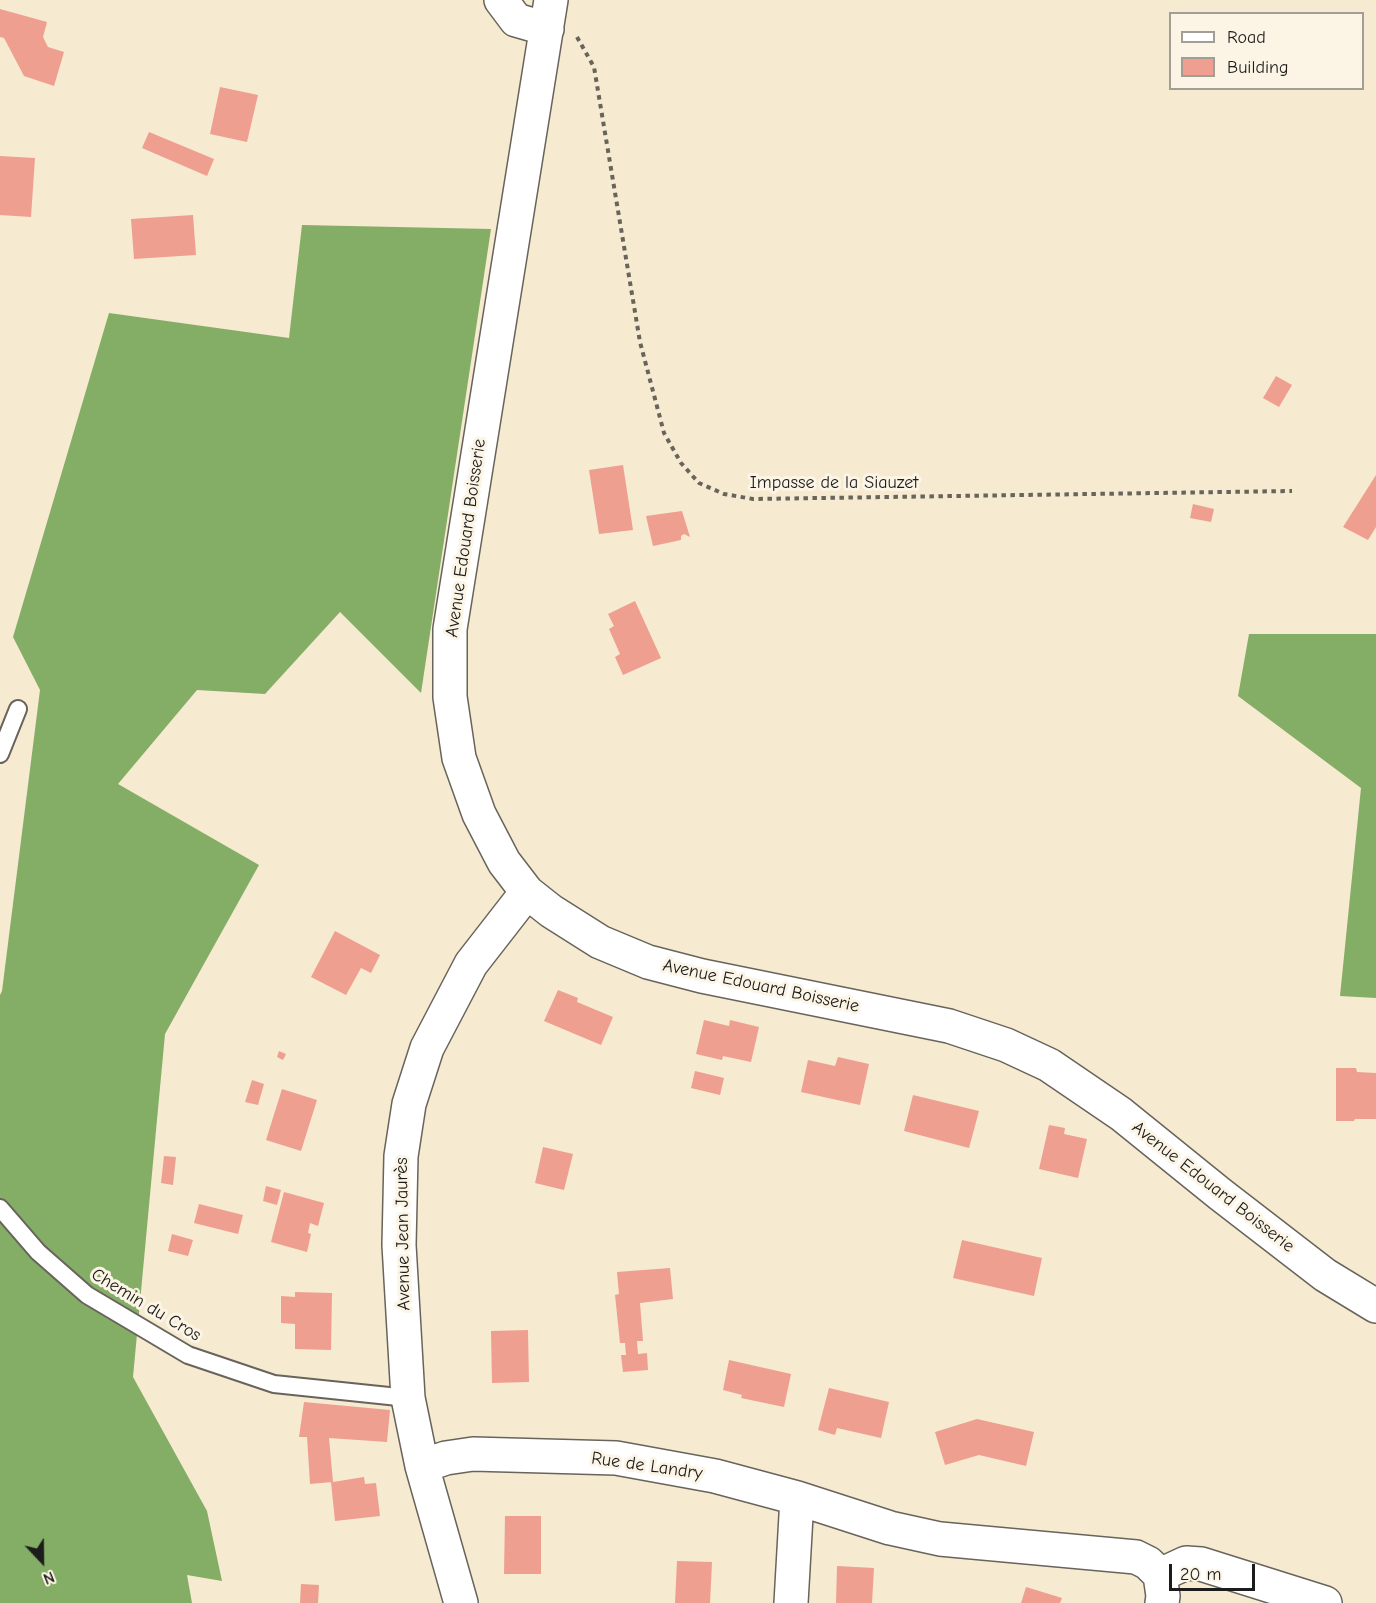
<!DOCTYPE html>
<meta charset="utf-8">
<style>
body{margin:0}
#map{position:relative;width:1376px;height:1603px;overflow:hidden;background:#f6ead1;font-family:"Comic Neue",sans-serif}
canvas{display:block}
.legend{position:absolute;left:1169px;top:12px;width:195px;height:78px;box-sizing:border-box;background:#fcf5e5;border:2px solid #a29e95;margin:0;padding:8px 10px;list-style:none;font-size:18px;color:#1c1c1c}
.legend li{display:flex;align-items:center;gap:12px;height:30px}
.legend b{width:30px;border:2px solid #a29e95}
.north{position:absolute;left:12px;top:1531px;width:60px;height:60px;-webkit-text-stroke:4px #fcf5e5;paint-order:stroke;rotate:158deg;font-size:16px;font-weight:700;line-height:24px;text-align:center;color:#1c1c1c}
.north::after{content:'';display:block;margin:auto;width:21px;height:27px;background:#1c1c1c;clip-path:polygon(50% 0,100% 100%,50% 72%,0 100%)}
.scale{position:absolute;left:1169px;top:1564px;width:86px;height:27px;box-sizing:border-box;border:3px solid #1c1c1c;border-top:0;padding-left:8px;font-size:18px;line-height:21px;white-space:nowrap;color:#1c1c1c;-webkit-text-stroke:4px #fcf5e5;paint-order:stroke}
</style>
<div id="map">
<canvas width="1376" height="1603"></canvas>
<ul class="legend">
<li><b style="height:8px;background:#fff"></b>Road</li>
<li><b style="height:16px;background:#ef9f8f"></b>Building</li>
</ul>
<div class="north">N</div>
<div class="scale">20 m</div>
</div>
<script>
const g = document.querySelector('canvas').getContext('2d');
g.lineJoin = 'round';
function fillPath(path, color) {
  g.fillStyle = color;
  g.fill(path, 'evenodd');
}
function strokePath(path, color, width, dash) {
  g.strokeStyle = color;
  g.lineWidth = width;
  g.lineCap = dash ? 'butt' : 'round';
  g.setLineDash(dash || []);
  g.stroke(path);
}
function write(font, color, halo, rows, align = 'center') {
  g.font = font + ' "Comic Neue",sans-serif';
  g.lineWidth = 6;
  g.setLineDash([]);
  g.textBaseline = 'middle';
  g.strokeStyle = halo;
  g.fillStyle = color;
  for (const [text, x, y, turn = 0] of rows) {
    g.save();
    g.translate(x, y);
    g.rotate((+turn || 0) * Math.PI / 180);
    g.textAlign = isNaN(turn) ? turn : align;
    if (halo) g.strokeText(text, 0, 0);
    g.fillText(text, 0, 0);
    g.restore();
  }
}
fillPath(new Path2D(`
 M302,225L491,229L421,693L340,612L265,694L197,690L118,784L259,865L165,1034L133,1377L207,1511L222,1581L187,1575L192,1603H0V995L2,991L40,690L13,637L109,313L289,338Z
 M1249,634H1376V998L1340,996L1361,788L1238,696Z`), '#84ad65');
fillPath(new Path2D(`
 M0,9L47,22L43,37L48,47L64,52L54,86L24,76L4,38L0,37Z
 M220,87L258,95L247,142L210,134Z
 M149,132L214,159L207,176L142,148Z
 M0,156L35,158L31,217L0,215Z
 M193,215L196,255L134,259L131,219Z
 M1276,376L1292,385L1279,407L1263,398Z
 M623,465L633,530L599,534L589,470Z
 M1376,475V527L1368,540L1343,527Z
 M1193,504L1214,509L1211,522L1190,518Z
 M682,511L690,537L684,534L681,536V540L653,546L646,516Z
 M635,601L661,658L623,675L615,657L620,654L609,629L614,626L608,614Z
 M335,931L380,955L371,973L361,968L346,995L311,977Z
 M558,990L578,998L577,1002L613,1017L601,1045L544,1021Z
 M704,1020L729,1026L730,1020L759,1027L751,1062L723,1056L722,1060L696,1054Z
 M279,1051L286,1054L283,1060L277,1057Z
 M838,1057L869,1064L860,1105L801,1092L808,1060L835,1066Z
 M1336,1068H1356L1357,1072L1376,1073V1119H1355L1354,1121H1336Z
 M695,1071L724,1078L720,1095L691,1088Z
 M252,1080L264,1084L258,1105L245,1102Z
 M282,1089L317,1100L301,1151L266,1140Z
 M913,1095L979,1111L969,1148L904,1131Z
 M1049,1125L1065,1128L1064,1134L1087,1139L1078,1178L1039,1169Z
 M543,1147L573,1154L564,1190L535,1183Z
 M164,1156L176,1157L173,1185L161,1183Z
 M266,1186L281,1190L277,1205L263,1201Z
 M284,1192L324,1203L318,1226L310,1223L308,1233L311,1234L307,1252L271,1242Z
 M199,1204L243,1215L238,1234L194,1223Z
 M172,1234L193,1240L188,1256L168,1251Z
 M962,1240L1042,1258L1034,1296L953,1278Z
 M670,1268L673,1299L640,1303L643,1341H637L638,1354L647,1353L648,1370L623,1372L621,1355H626L625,1343H620L615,1295L619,1294L617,1272Z
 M295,1292L332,1293L331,1350L295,1349V1324L281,1323V1296L295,1297Z
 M528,1330L529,1382L492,1383L491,1331Z
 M729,1360L791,1374L784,1407L741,1398L742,1395L723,1390Z
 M829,1388L889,1402L881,1438L837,1428L835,1435L818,1430Z
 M304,1402L390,1410L387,1442L329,1438L333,1482L364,1477L365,1484L376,1483L380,1516L335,1521L331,1482H332L310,1484L307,1437H299Z
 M977,1419L1034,1432L1026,1466L979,1455L945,1465L935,1432Z
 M505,1516H541V1574H504Z
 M677,1561L712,1562L710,1603H675Z
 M837,1566L874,1568L872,1603H836Z
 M301,1584L319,1585L318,1603H300Z
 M1026,1587L1062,1598L1060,1603H1021Z`), '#ef9f8f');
const lane = new Path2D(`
 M0,754L18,709
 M0,1208L38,1252L87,1295L188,1355L274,1384L408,1398`);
const street = new Path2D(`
 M501,0L516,20L547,29
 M551,0L450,629V697L459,758L479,814L504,862L527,892L551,911L600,942L648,962L702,976L949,1026L1006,1045L1049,1065L1121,1114L1220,1194L1325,1275L1376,1306
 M422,1466L446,1458L473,1454L616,1458L715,1476L797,1498L890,1528L940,1539L1136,1557L1148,1563L1160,1575
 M1160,1575L1186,1563L1201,1564L1325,1603
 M1160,1575L1163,1596L1162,1603
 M461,1603L422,1466L408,1398L399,1245L401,1156L409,1104L427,1048L471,964L527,892
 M791,1603L797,1498`);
strokePath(lane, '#68645b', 20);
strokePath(street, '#68645b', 36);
strokePath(new Path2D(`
 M577,37L594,67L640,342L664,433L681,463L699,483L724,494L753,499L1292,491`), '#68645b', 4, [4.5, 4.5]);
strokePath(lane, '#fff', 16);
strokePath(street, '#fff', 33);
write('18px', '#1c1c1c', '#fcf5e5', [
 ["Impasse de la Siauzet",834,483],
 ["Avenue Edouard Boisserie",466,538,-82],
 ["Avenue Edouard Boisserie",761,986,12],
 ["Avenue Edouard Boisserie",1213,1187,38],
 ["Avenue Jean Jaurès",403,1234,-91],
 ["Chemin du Cros",146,1305,31],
 ["Rue de Landry",647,1466,8]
]);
</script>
